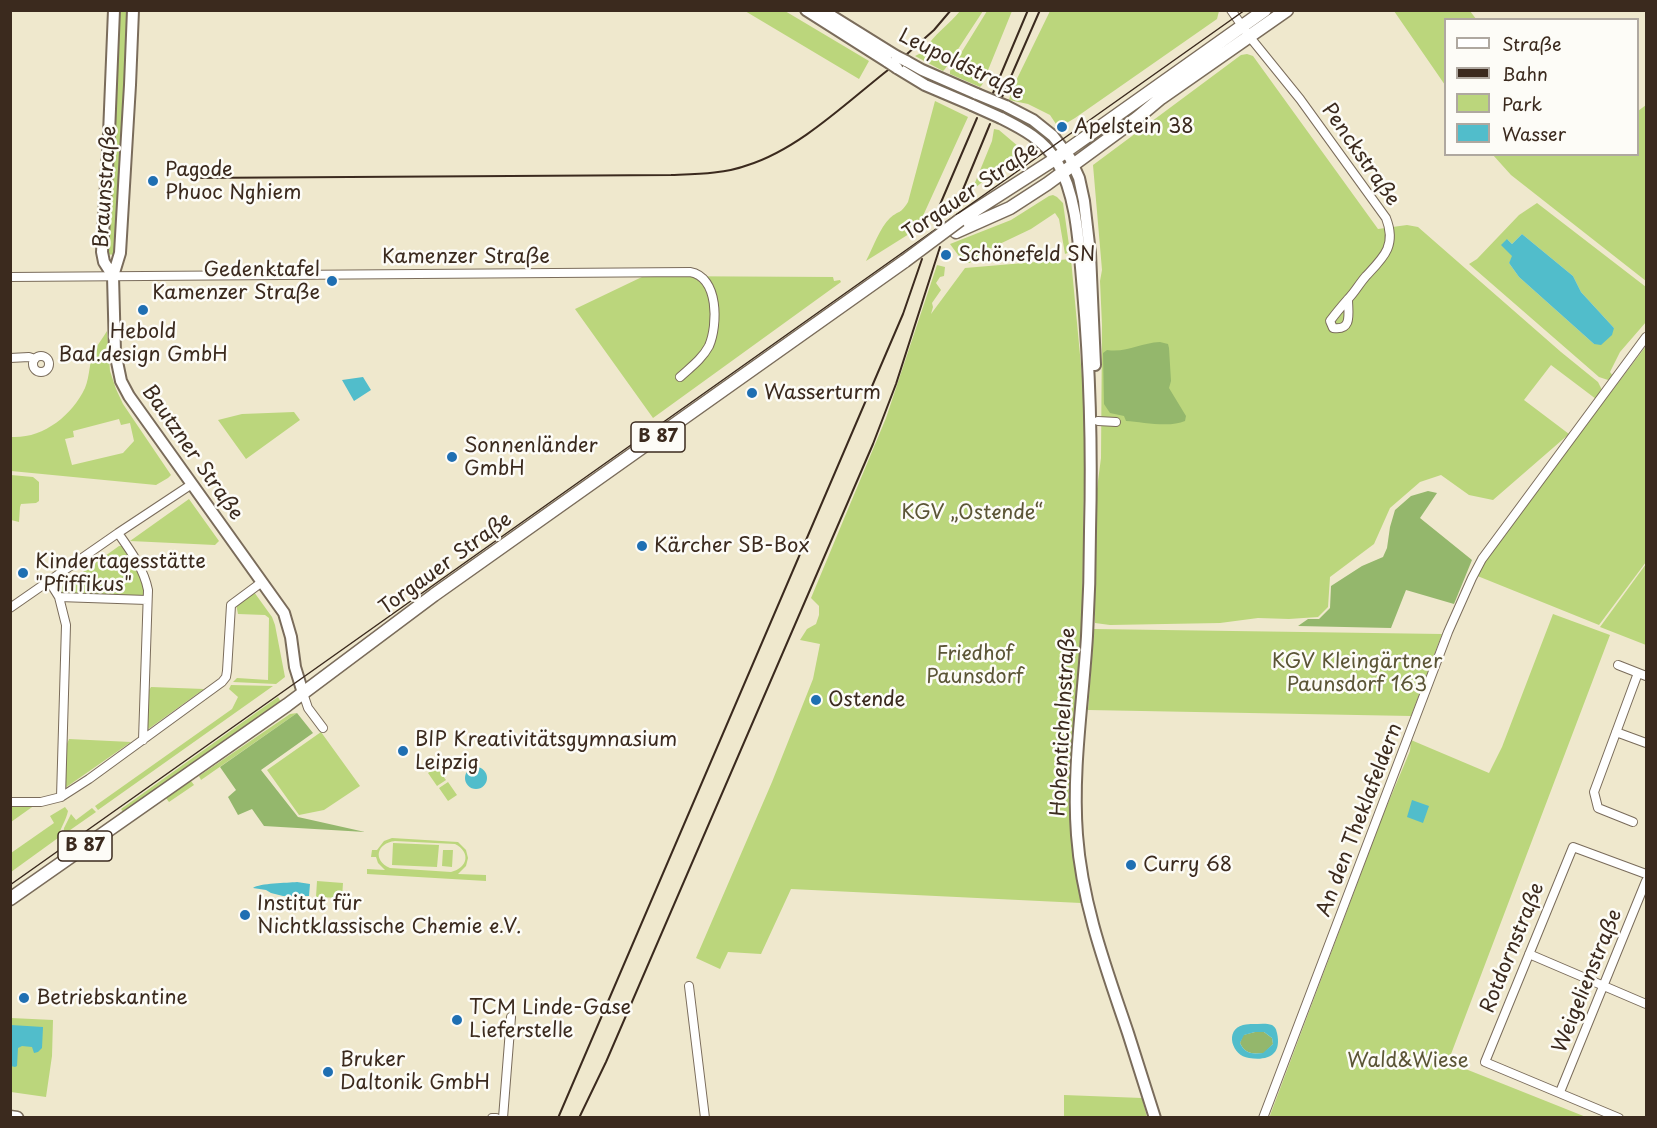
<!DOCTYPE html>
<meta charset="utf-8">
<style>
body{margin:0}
#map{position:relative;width:1657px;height:1128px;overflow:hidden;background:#efe8cd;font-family:"Playpen Sans",sans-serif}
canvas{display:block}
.frame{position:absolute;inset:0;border:12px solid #3b2a1e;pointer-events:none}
.legend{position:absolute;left:1444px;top:18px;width:195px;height:138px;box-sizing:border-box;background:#fdfcf7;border:2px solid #afa8a0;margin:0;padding:8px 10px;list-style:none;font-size:18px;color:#3b2a1e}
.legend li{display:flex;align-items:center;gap:12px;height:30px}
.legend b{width:30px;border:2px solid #afa8a0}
</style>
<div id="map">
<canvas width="1657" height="1128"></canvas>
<div class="frame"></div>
<ul class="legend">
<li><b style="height:8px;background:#fff"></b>Straße</li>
<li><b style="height:8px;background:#3b2a1e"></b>Bahn</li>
<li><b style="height:16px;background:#bbd67c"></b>Park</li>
<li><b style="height:16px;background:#51bdcb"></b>Wasser</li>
</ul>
</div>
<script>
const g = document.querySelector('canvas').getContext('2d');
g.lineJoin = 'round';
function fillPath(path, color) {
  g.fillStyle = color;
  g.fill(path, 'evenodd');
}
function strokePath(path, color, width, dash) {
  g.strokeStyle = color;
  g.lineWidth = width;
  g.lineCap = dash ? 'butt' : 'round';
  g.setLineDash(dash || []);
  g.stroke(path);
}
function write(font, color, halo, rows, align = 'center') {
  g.font = font + ' "Playpen Sans",sans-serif';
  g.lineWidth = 5;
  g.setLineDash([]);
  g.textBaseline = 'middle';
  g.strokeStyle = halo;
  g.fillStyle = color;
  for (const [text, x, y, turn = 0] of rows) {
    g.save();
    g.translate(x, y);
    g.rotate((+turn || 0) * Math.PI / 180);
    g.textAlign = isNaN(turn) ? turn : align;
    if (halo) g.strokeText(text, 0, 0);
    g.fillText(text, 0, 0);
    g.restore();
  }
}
fillPath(new Path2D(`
 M118,11H130L116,255L105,254Z
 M745,11H785L869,61L859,79Z
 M960,11H983L945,69L943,71L915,56L925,51C932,35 950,24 960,11Z
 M987,11H1012L982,85L980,87L950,74V71Z
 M1050,11V10L1219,11L1217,19L1075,118L1065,124H1056L1050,115L1028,104L1009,100L1012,89Z
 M1394,11H1470L1476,19L1446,20L1445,85Z
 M1247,54L1253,56L1378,229L1407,225L1418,227L1561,352L1598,382L1602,390L1596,399L1551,365L1524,400L1569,434L1493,500L1469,495L1441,475L1420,482L1390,508L1374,544L1330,577L1328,607L1318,617L1289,619L1258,618L1220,623L1110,625L1095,623L1093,586L1095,504L1101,458L1102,325L1100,281L1102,270L1093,165L1241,55Z
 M935,101L968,117L917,229L866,261C873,248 880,227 890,218C899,210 900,215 908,202Z
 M1646,105V281L1511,175L1493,155L1638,154V111Z
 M994,129L999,130L1019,147L1018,155L972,190L992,141Z
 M1053,195L1057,197L1063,203L1070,252L1065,254L1059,219L1055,213L1031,229L987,250L979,258L972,260L970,263H964L950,244L1011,220L1049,196Z
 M1537,203L1646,287V322L1620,352L1610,372L1613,376L1608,380L1599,377L1469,264L1477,259L1519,215ZM1522,234L1573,276L1581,292L1614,328L1594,344L1519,277L1509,263L1513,256L1507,239L1512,244Z
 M1071,259L1085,408L1082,627L1071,775L1076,872L1081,903L791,889L761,954L728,952L720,969L696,958L772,782L813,679L820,644L800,640L807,629L816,624L819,615V606L811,598L886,418L937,265L945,267L944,276L940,277L936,283L941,290L932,303L933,307L931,314L965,268Z
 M644,276L833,277L834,281L840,280L841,282L653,418L575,309Z
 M107,331L110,371L116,389L123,404L171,475L168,478L156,485L11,471V437C42,439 72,416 85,388C90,376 89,362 94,351C98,344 103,338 107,331ZM119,419L121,425L130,423L134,441L123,453L72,465L65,439L74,437L73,431Z
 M1646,346V562L1599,625L1475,575L1521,511Z
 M294,412L300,420L246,459L218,420L242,414Z
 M11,475L33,477L39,482V501L36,503L21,504L20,507L19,522L11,520Z
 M189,499L219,541L215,545L130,541Z
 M119,546H122L140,571L145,594L141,597L64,595L59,589Z
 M1646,564V645L1600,627Z
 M254,592L272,617L275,625L285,677L276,684L233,682L237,678L268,680L269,618L265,615L238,614L236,604Z
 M1553,614L1610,635L1448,1062L1586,1117L1269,1118L1383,815L1410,751L1411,740L1489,773L1502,747Z
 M1094,629L1442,634L1411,716L1088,710Z
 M231,685L273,686L98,810L95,806L232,709L238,697L229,689Z
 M151,687L204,689L147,730L148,692Z
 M278,697L281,702L124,813L121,809Z
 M297,713L201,780L199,776L290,714Z
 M321,732L360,786L324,810L299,815L267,770Z
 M69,739L131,742L65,788L67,744Z
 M436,767L446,780L437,786L428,773Z
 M191,781L194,785L169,802L166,798Z
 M448,782L457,795L448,801L439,788Z
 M11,804L35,805L11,822Z
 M65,807L68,811C66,821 60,828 58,838L11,872V853L54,823L50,816Z
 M92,808L96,812L63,835L64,828L71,814L76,820Z
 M392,838L458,842L466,850L468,858L466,866L458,874L486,875V881L367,874V869L385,870L378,863L376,857H371L372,850H377L384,841ZM395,841L455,844C471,852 468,868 451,872L390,868C372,860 377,843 395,841Z
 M393,843L439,845L437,867L392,865Z
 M443,850H453L452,867L442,866Z
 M317,881L343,883L342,898L316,897Z
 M11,1018L53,1020L52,1056L46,1097L11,1092Z
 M1064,1095L1142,1098L1147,1117H1064Z`), '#bbd67c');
fillPath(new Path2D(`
 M1160,342L1168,344L1169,348L1171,381L1169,388L1186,416L1185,421C1170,428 1142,422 1126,421L1124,416L1110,413L1104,404L1103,353L1107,350C1127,353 1140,343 1160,342Z
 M1428,491L1437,493L1420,518L1472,560L1454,604L1406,590L1391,628L1298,626L1308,619H1319L1330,608L1331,586L1362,566L1383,557L1387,548L1390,527L1395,510L1411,496Z
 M297,713L313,733L261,770L298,817L365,832L264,826L252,809L238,815L228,797L236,790L220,767Z
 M1255,1032H1264L1272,1038L1273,1044L1264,1053C1252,1054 1245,1054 1240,1043L1243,1035Z`), '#94b76c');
fillPath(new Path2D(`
 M1522,234L1573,276L1581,292L1614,328L1612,335L1601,345L1594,344L1519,277L1509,263L1512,256L1501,245L1507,239L1512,244Z
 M363,377L371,390L354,401L342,380Z
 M465 778a11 11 0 1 1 22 0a11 11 0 1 1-22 0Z
 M1412,800L1429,806L1423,823L1407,817Z
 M297,882L310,884L309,896H283L271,893L266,890L253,888C260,883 287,883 297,882Z
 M1253,1024C1259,1024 1267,1023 1272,1025C1276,1028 1276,1029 1277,1033C1282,1055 1268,1061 1249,1058C1232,1056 1224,1030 1243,1025C1247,1024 1250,1024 1253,1024ZM1255,1032H1264L1272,1038L1273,1044L1263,1053C1252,1054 1245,1054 1240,1043L1244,1035Z
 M11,1025L43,1027L42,1048L38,1052L34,1053L32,1047L22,1046L18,1048L17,1066L15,1067L11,1066Z`), '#51bdcb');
const street = new Path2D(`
 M1231,10L1249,36L1300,99L1386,218C1397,246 1383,258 1366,276C1359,284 1355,292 1348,299C1341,307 1336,313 1330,321L1333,328C1353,331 1348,313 1348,299
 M10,277L690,272C719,277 718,325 709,346C702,359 691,367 680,377
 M33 364a8 8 0 1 1 16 0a8 8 0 1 1-16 0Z
 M10,358L29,357L35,359
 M1098,421L1116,422
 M118,533C130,550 144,569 148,590L143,740
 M49,581L59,597L66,625L61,797
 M59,597L147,600
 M10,608L118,533L192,484
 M1618,665L1646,676
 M303,693L308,708L323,728
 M1616,732L1646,743
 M10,802H41L61,797L89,779L222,682L226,677L227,671L231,605L262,582
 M1633,822L1598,808L1594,792L1638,673
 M1529,954L1646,1004
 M689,986L705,1118
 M1560,1092L1646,881
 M492,1118H496
 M503,1118L511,1017
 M1263,1118L1448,632L1472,578L1482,559L1646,337
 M1619,1118L1485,1062L1573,847L1646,874`);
const secondary = new Path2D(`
 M133,10L130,85L120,253L113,276L115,352L121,381L129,396L284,613L291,637L295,667L303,693
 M806,10L888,62
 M822,10L896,56
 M906,61L922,70L977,94
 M897,68L925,85L972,105
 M1006,106L1033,120L1053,136L1070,158L1079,178L1084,201L1090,253L1095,365
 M1001,118C1023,129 1044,140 1057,162C1078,197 1079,250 1083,290C1090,370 1092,451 1090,531C1090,566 1089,601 1087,636C1083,702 1072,769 1077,835C1082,904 1106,968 1128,1033C1137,1061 1146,1089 1155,1118
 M113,276L104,262L102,252L109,134L114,10`);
const primary = new Path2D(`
 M960,220L1055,159L1265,10
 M956,232L1010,208L1047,184L1137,118L1161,98L1287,10
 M10,899L287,705L434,595L905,261
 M10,1117L17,1118`);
strokePath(street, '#7a6c5b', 10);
strokePath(secondary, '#7a6c5b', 14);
strokePath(primary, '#7a6c5b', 15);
strokePath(street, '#fff', 8);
strokePath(secondary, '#fff', 10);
strokePath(primary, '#fff', 12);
strokePath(new Path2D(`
 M10,885L1245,10`), '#3b2a1e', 1.5);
strokePath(new Path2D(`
 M907,54L934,30L951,10
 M993,93L1028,10
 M1002,97L1040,10
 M189,178L671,175C697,174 724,174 748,165C799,149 846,103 888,70
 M957,204L990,124
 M933,221L977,118
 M558,1118L903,314L922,259
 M579,1118L606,1062L873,444L896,384L940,247`), '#3b2a1e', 2);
const secondaryBridge = new Path2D(`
 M896,56L906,61
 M888,62L897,68
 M977,94L1006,106
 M972,105L1001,118`);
const primaryBridge = new Path2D(`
 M905,261L960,220`);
strokePath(secondaryBridge, '#7a6c5b', 14, []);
strokePath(primaryBridge, '#7a6c5b', 15, []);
strokePath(secondaryBridge, '#fff', 10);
strokePath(primaryBridge, '#fff', 12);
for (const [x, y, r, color] of [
 [1062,127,6,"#1f6fb2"],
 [153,181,6,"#1f6fb2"],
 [946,255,6,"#1f6fb2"],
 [332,281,6,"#1f6fb2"],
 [143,310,6,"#1f6fb2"],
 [752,393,6,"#1f6fb2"],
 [452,457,6,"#1f6fb2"],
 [642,546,6,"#1f6fb2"],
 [23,573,6,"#1f6fb2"],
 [816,700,6,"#1f6fb2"],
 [403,751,6,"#1f6fb2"],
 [1131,865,6,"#1f6fb2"],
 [245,915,6,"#1f6fb2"],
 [24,998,6,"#1f6fb2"],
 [457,1020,6,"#1f6fb2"],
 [328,1072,6,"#1f6fb2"]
]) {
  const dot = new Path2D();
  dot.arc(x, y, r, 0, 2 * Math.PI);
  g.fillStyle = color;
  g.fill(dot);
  strokePath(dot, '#fdfcf7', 2);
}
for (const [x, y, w] of [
 [658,437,54],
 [85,846,54]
]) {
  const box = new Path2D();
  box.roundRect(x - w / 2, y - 15, w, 30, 4.5);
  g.fillStyle = '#fdfcf7';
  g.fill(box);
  strokePath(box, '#3b2a1e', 1.5);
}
write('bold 18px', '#3b2a1e', null, [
 ["B 87",658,437],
 ["B 87",85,846]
]);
write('20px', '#3b2a1e', '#fdfcf7', [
 ["Leupoldstraße",961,65,26],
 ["Penckstraße",1360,155,55],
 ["Braunstraße",106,187,-86],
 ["Torgauer Straße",971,192,-34],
 ["Kamenzer Straße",466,257],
 ["Bautzner Straße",192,453,55],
 ["Torgauer Straße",446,564,-36],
 ["Hohentichelnstraße",1064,722,-87],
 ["An den Theklafeldern",1360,820,-69],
 ["Rotdornstraße",1513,948,-68],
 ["Weigelienstraße",1588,981,-68]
]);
write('20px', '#3b2a1e', '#fdfcf7', [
 ["Apelstein 38",1074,127],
 ["Pagode",165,170],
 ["Phuoc Nghiem",165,193],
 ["Schönefeld SN",958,255],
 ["Gedenktafel",320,270,"right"],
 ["Kamenzer Straße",320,293,"right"],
 ["Hebold",143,332,"center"],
 ["Bad.design GmbH",143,355,"center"],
 ["Wasserturm",764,393],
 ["Sonnenländer",464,446],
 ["GmbH",464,469],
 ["Kärcher SB-Box",654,546],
 ["Kindertagesstätte",35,562],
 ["\"Pfiffikus\"",35,585],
 ["Ostende",828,700],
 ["BIP Kreativitätsgymnasium",415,740],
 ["Leipzig",415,763],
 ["Curry 68",1143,865],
 ["Institut für",257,904],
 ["Nichtklassische Chemie e.V.",257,927],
 ["Betriebskantine",36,998],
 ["TCM Linde-Gase",469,1008],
 ["Lieferstelle",469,1031],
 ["Bruker",340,1060],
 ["Daltonik GmbH",340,1083]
], 'left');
write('20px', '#5b5536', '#fdfcf7', [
 ["KGV „Ostende“",972,513],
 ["Friedhof",975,654],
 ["Paunsdorf",975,677],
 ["KGV Kleingärtner",1357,662],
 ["Paunsdorf 163",1357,685],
 ["Wald&Wiese",1408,1061]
]);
</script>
